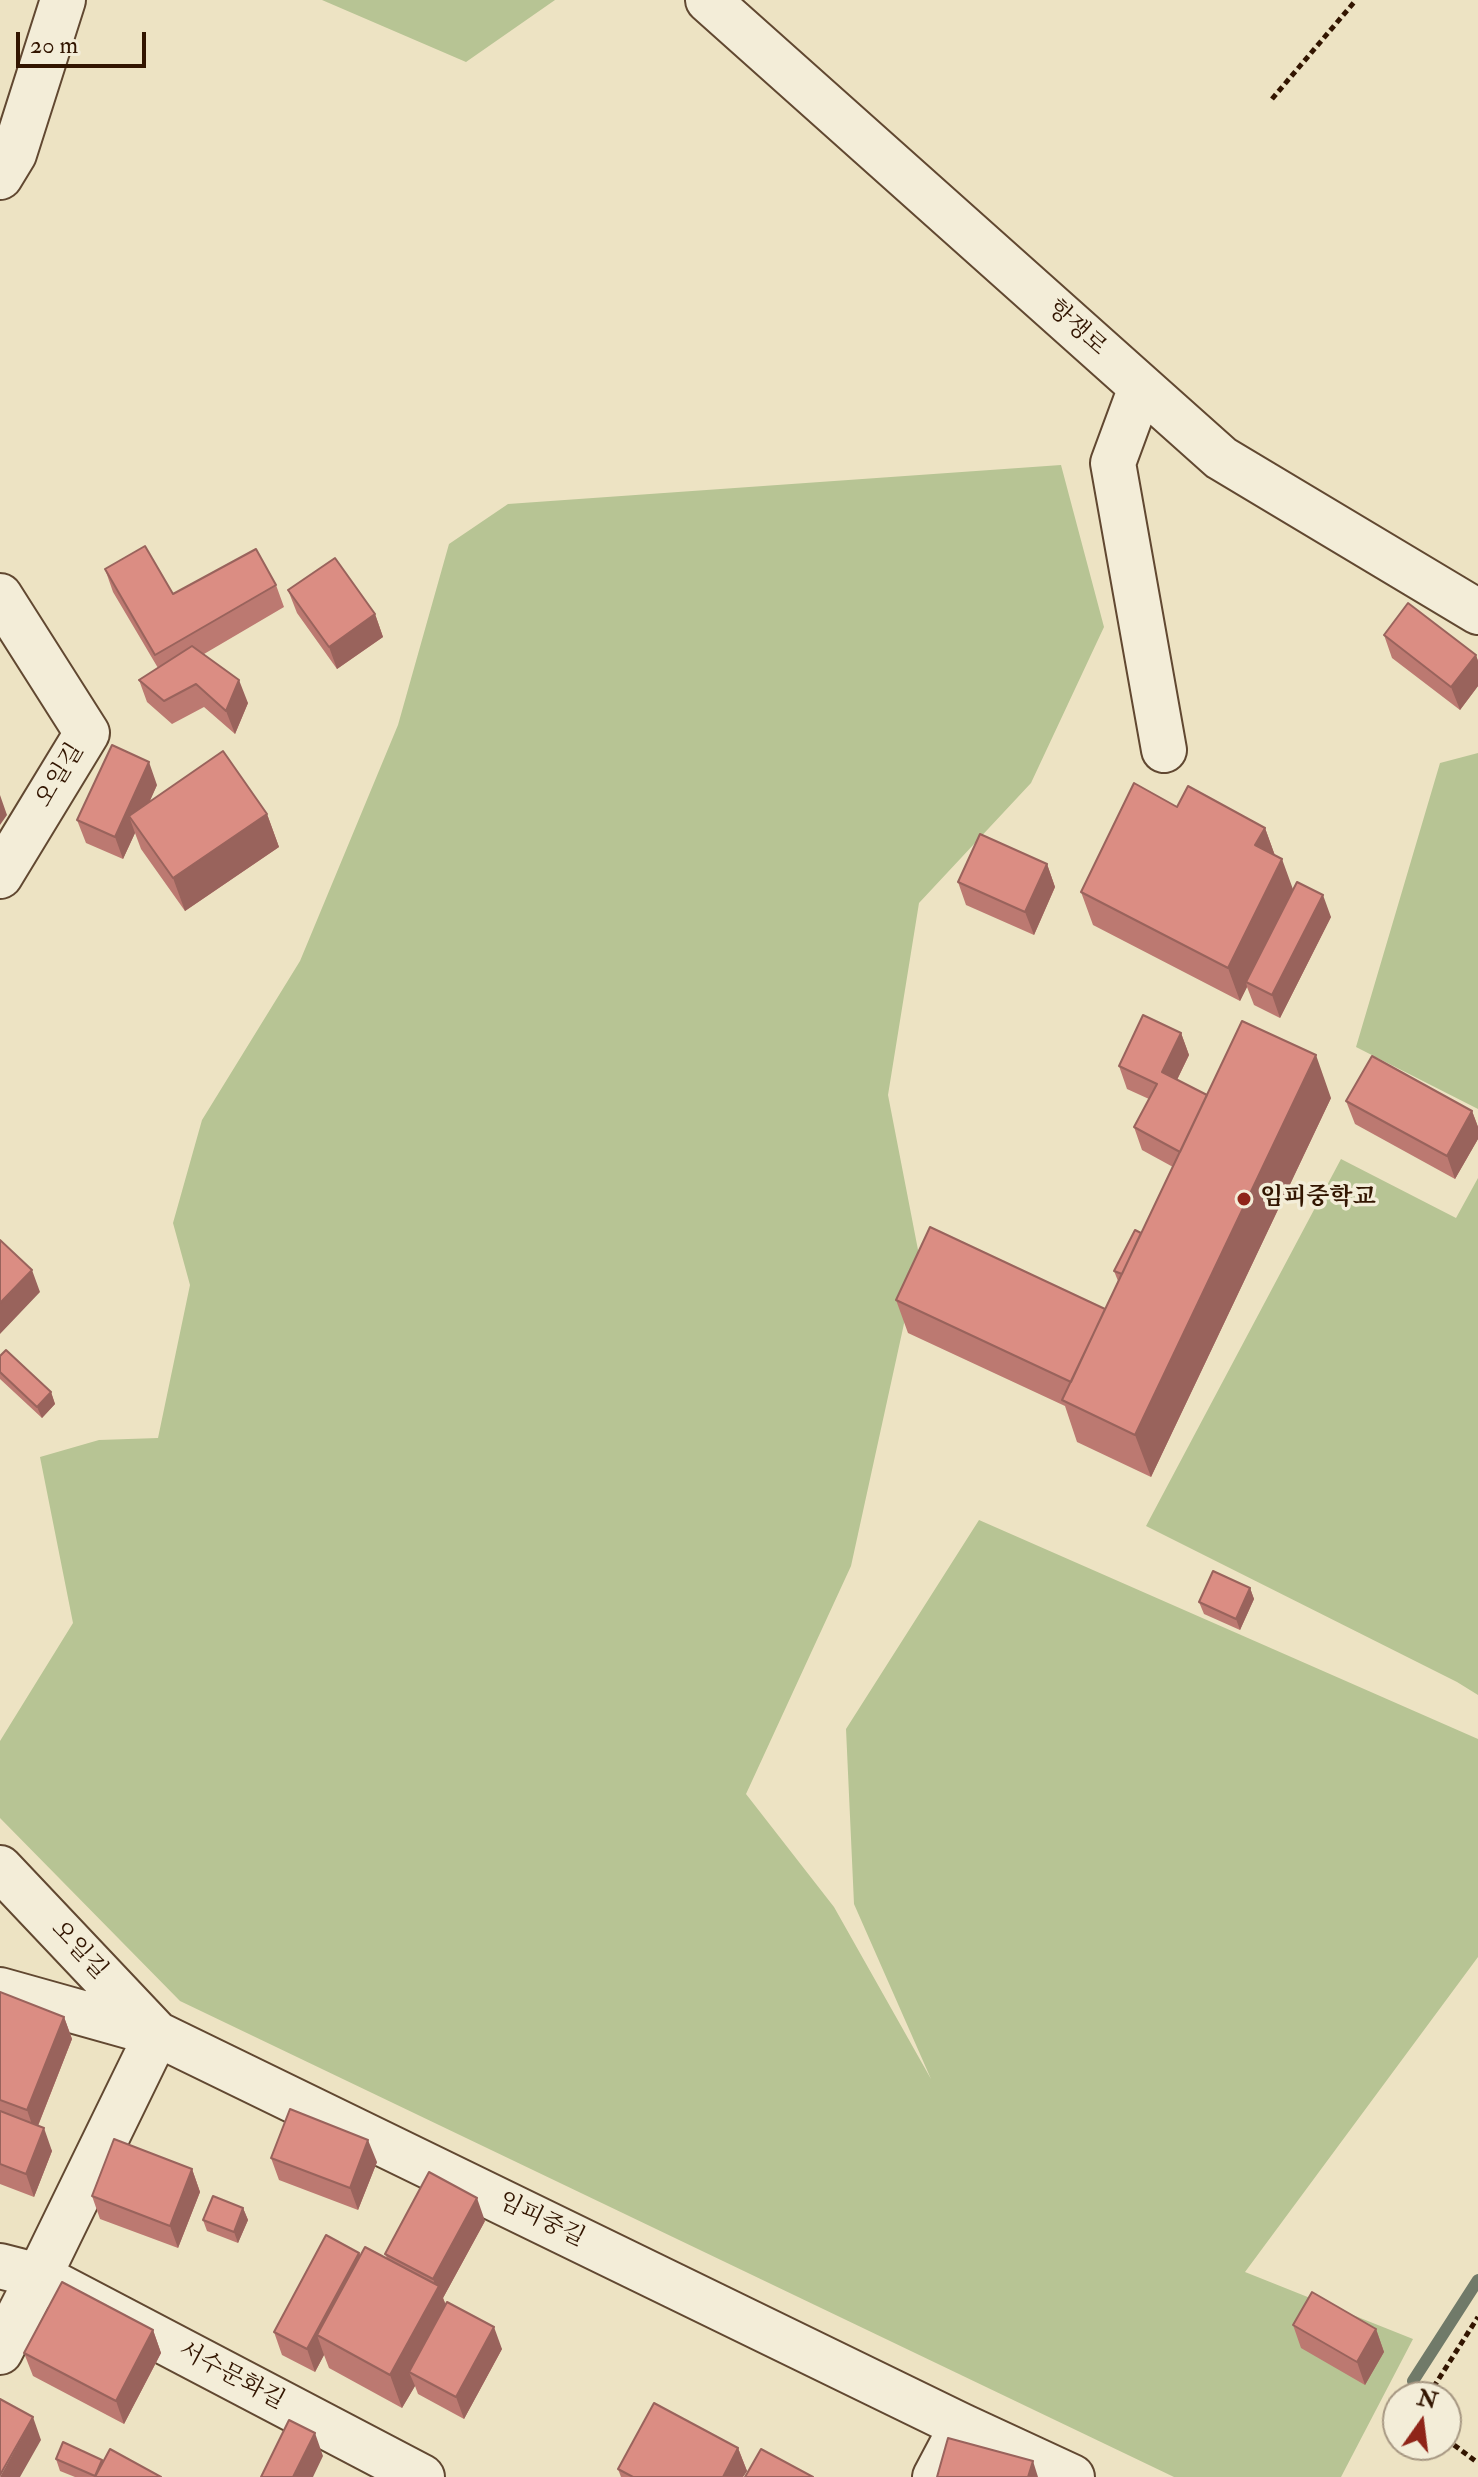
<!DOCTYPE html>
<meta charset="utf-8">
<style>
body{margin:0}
#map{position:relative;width:1478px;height:2477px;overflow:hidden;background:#ede3c3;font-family:"IM FELL Double Pica",serif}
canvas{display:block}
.north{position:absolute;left:1382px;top:2381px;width:80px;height:80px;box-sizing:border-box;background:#f3edd8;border:2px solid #a69782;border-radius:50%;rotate:14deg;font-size:22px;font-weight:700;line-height:32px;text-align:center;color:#321500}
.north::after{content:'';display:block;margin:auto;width:28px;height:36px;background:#8f2418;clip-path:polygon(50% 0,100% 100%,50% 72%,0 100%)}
.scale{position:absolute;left:16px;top:32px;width:130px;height:36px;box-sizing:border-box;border:4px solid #321500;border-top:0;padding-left:10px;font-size:24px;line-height:28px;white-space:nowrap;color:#321500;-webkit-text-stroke:6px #f3edd8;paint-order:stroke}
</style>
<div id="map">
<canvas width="1478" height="2477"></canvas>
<div class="north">N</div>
<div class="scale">20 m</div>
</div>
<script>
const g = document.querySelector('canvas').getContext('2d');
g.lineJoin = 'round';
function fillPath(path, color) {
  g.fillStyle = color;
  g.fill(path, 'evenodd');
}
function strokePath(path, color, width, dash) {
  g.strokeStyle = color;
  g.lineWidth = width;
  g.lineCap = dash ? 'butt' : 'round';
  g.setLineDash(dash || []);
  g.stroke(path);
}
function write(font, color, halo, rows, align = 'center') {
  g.font = font + ' "IM FELL Double Pica","Noto Serif KR",serif';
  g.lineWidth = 7;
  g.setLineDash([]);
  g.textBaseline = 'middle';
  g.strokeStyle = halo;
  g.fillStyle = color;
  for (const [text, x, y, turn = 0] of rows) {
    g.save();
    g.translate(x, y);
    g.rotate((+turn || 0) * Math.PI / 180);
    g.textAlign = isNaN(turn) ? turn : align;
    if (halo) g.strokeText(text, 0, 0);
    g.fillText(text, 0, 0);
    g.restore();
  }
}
fillPath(new Path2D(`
 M322,0H555L466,62Z
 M1061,465L1104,627L1031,783L919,903L888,1095L919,1255L851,1566L746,1794L834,1907L931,2079L854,1904L846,1729L979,1520L1478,1739V1957L1245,2272L1413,2339L1341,2477H1174L180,2001L0,1818V1741L73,1623L40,1457L99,1440L158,1438L190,1285L173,1223L202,1120L300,961L398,725L449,544L508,504Z
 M1478,753V1109L1356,1047L1440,763Z
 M1341,1159L1456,1218L1478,1178V1695L1457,1682L1146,1526Z`), '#b7c494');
strokePath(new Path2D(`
 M1413,2381L1478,2280`), '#707a69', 12);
const minor = new Path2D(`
 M708,0L1221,458L1478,612
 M0,177L14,154L63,0
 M1141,387L1113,463L1164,750
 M0,596L87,733L0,876
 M0,1868L157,2034L39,2276L0,2352
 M0,1990L157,2034L962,2426L1072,2477
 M0,2266L39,2276L422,2477
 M935,2477L962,2426`);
strokePath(minor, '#614831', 48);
strokePath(new Path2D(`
 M1272,99L1356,0
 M1434,2397L1433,2388L1478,2317
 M1446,2439L1478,2463`), '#321500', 5, [6, 4]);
strokePath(minor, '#f3edd8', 44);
fillPath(new Path2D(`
 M105,569L173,594L276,585L284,607L204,654L248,703L235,734L204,707L172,724L147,702L139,680L158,668L113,592Z
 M288,590L375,614L383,637L337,669L297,613Z
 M1384,635L1476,655L1478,661V686L1460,710L1392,658Z
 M157,785L149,802L267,814L279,847L185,911L141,849L135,833L123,859L86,843L77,820Z
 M1177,807L1265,828L1275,856L1293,890L1331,917L1280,1018L1254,1005L1247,987L1240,1001L1093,925L1081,892Z
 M1047,864L1055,887L1034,935L966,905L958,882Z
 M1181,1033L1189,1055L1177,1080L1207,1095L1331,1098L1151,1477L1077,1442L1065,1406L908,1333L896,1300L1105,1309L1118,1281L1114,1271L1141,1233L1173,1167L1142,1150L1134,1127L1149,1099L1127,1089L1119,1066Z
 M1346,1101L1472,1111L1478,1127V1139L1455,1179L1355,1124Z
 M0,1356L51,1392L55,1404L42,1418L0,1379Z
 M1250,1588L1254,1599L1240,1630L1204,1614L1199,1602Z
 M0,1992L64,2017L72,2039L38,2126L52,2151L34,2197L0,2184Z
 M271,2158L377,2162L358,2210L279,2180Z
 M192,2169L200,2192L178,2248L100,2219L92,2196Z
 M243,2208L248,2220L238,2243L207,2231L203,2220Z
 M485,2221L443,2298L446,2305L502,2349L464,2419L418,2394L415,2386L402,2408L329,2368L324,2355L315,2372L282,2355L274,2332L359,2253L360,2255L387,2258L385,2254Z
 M1293,2325L1376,2329L1384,2352L1365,2385L1301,2348Z
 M153,2330L161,2353L124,2424L33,2376L24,2353Z
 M738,2448L747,2471L743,2477H621L618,2469Z
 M56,2459L103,2462L161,2477H75L60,2471Z`), '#bc7971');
fillPath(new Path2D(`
 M375,614L383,637L337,669L329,647Z
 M1476,655L1478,661V686L1460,710L1451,687Z
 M239,680L248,703L235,734L226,711Z
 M149,762L157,785L138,828L129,816L135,833L123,859L115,837Z
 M0,795L7,815L0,825Z
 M267,814L279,847L185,911L173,878Z
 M1265,828L1277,861L1255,845Z
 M1282,859L1294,892L1246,982L1247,987L1240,1001L1228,968Z
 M1047,864L1055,887L1034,935L1025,912Z
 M1323,895L1331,917L1280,1018L1272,995Z
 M1181,1033L1189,1055L1170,1094L1162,1072Z
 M1316,1055L1331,1098L1151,1477L1135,1435Z
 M1472,1111L1478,1127V1139L1455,1179L1447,1156Z
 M32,1270L40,1292L0,1334V1303Z
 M51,1392L55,1404L42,1418L37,1407Z
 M1250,1588L1254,1599L1240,1630L1236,1619Z
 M64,2017L72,2039L35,2133L27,2110Z
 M44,2128L52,2151L34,2197L26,2174Z
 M368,2140L377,2162L358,2210L350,2188Z
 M192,2169L200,2192L178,2248L170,2226Z
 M477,2198L485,2221L443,2298L451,2319L409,2372L415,2386L402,2408L390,2375L437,2290L433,2279Z
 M243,2208L248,2220L238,2243L234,2232Z
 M359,2253L368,2276L317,2335L324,2355L315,2372L307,2349Z
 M494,2327L502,2349L464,2419L456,2397Z
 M1376,2329L1384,2352L1365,2385L1357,2362Z
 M153,2330L161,2353L124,2424L116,2401Z
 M33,2417L41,2440L20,2477H0Z
 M315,2433L323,2456L313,2477H293Z
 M738,2448L747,2471L743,2477H723Z
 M1033,2461L1038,2477H1028Z`), '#99635c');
const building = new Path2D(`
 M145,546L173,594L256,549L276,585L155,655L105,569Z
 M335,558L375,614L329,647L288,590Z
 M1408,603L1476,655L1451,687L1384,635Z
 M192,646L239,680L226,711L196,684L164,701L139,680Z
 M112,745L149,762L115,837L77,820Z
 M223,751L267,814L173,878L129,816Z
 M1134,783L1177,807L1188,786L1265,828L1255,845L1282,859L1228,968L1081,892Z
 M980,834L1047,864L1025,912L958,882Z
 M1297,882L1323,895L1272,995L1246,982Z
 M1143,1015L1181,1033L1162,1072L1207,1095L1180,1152L1134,1127L1157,1084L1119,1066Z
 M1242,1021L1316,1055L1135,1435L1062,1400Z
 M1372,1056L1472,1111L1447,1156L1346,1101Z
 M930,1227L1105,1309L1071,1382L896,1300Z
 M1135,1230L1141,1233L1122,1274L1114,1271Z
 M0,1240L32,1270L0,1303Z
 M6,1350L51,1392L37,1407L0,1372V1356Z
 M1213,1571L1250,1588L1236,1619L1199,1602Z
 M0,1992L64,2017L27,2110L0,2100Z
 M290,2109L368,2140L350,2188L271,2158Z
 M0,2111L44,2128L26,2174L0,2164Z
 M114,2139L192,2169L170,2226L92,2196Z
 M429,2172L477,2198L433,2279L385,2254Z
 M213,2196L243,2208L234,2232L203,2220Z
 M326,2235L359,2253L307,2349L274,2332Z
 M365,2247L439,2286L390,2375L317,2335Z
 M62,2282L153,2330L116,2401L24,2353Z
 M1312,2292L1376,2329L1357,2362L1293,2325Z
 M447,2302L494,2327L456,2397L409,2372Z
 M0,2399L33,2417L0,2475Z
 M654,2403L738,2448L723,2477H633L618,2469Z
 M289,2420L315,2433L293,2477H261Z
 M948,2438L1033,2461L1028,2477H937Z
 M63,2442L102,2460L95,2476L56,2459Z
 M110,2449L161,2477H95Z
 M761,2449L813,2477H745Z`);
fillPath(building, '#db8d83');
strokePath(building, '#99635c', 2);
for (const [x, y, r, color] of [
 [1244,1199,8,"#8f2418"]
]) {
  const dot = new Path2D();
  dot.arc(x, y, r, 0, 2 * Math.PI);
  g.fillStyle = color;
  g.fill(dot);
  strokePath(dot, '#f3edd8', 3);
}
write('24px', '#321500', '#f3edd8', [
 ["항쟁로",1076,329,42],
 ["오일길",61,776,-59],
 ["오일길",78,1951,47],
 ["임피중길",541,2221,26],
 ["서수문화길",231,2377,28]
]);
write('bold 24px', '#321500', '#f3edd8', [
 ["임피중학교",1260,1199]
], 'left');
</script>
